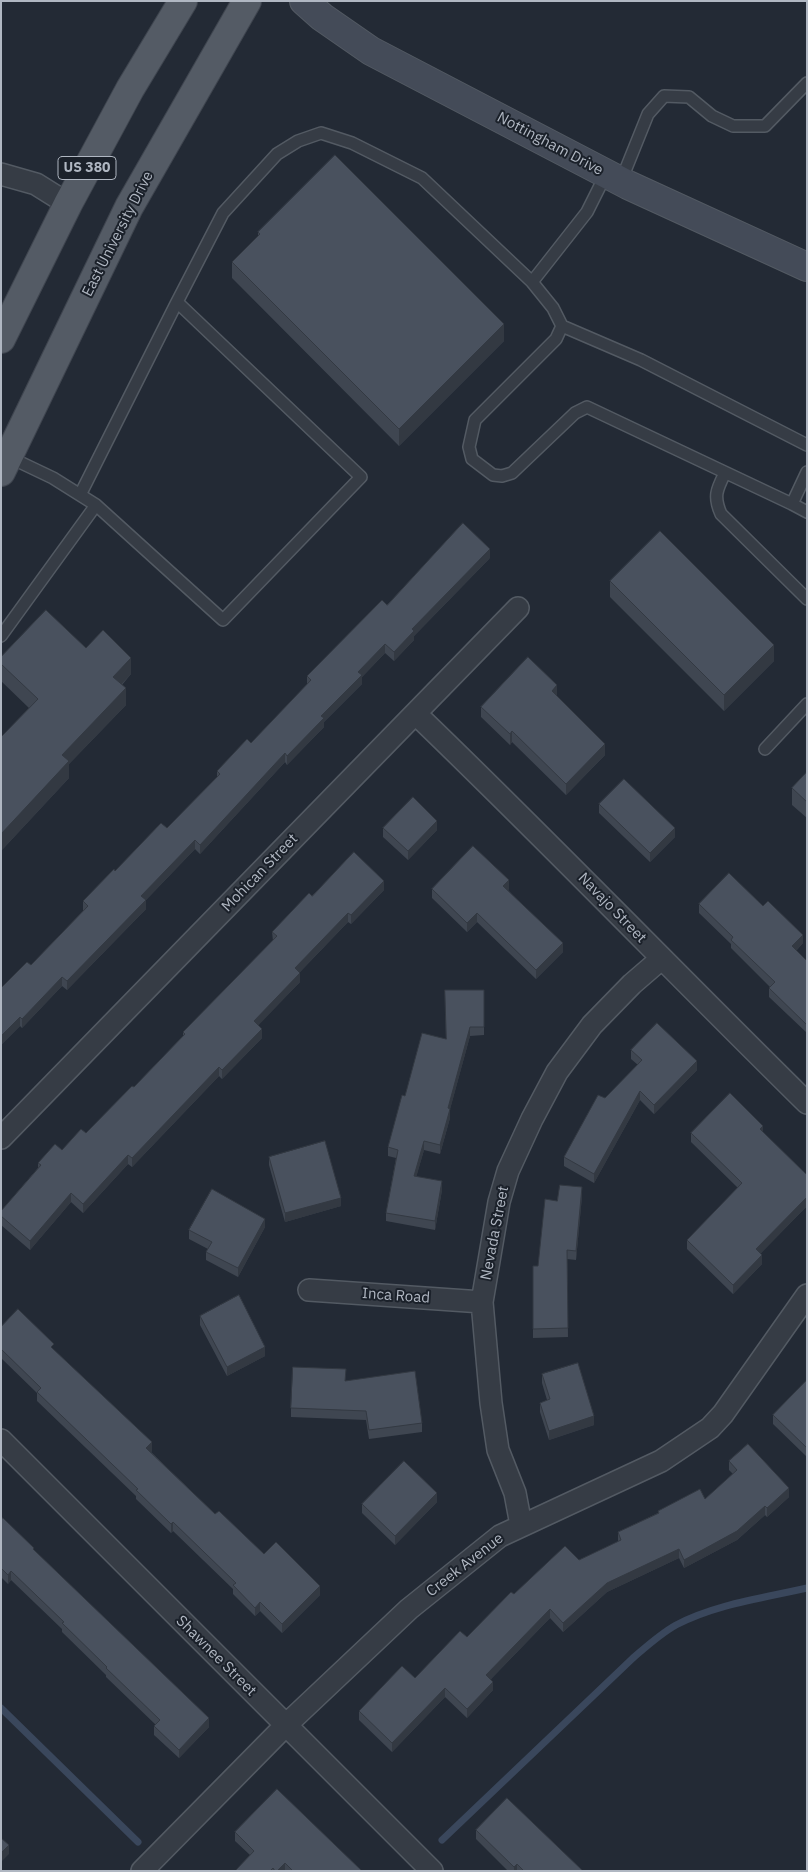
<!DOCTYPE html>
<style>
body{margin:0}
#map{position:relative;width:808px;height:1872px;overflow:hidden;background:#232a35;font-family:"IBM Plex Sans",sans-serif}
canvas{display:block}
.frame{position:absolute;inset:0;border:2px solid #b0b7c2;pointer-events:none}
</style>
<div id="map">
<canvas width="808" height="1872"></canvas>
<div class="frame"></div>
</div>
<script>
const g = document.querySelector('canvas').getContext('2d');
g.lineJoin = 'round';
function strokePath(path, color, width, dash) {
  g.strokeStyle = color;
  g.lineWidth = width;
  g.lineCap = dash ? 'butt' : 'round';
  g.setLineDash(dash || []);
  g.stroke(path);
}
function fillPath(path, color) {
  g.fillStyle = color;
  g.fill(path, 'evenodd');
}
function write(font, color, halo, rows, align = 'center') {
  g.font = font + ' "IBM Plex Sans",sans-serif';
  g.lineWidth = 4;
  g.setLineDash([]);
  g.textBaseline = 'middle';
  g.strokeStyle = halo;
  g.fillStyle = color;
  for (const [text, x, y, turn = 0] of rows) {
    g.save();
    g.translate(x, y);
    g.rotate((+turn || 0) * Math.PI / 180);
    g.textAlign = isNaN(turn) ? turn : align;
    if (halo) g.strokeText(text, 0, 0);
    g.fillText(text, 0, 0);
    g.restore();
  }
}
strokePath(new Path2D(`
 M1,1708L138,1842
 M442,1840L633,1658C647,1646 660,1634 676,1625C716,1604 764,1598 807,1588`), '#3a475c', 7);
const lane = new Path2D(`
 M621,181L648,114L664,96L689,97L712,116L733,126H765L807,83
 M532,282L553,308L562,326L556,339L475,420L469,447L472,459L493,475L502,476L512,473L575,413L587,407L792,504
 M562,326L641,360L807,445
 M9,457L53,478L96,505
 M807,472L792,504L807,512
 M725,473C717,489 713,496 721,514L807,599
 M80,495L177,302
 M1,636L96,505L223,620L361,477L177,302L223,213L277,154L298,141L321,133L352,143L422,178L532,282L587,212L606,174
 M765,749L807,704`);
const street = new Path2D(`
 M1,174L36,184L68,204
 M416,714C548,841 676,974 807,1103
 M1,1138L518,608
 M309,1290L482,1302
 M1,1440L432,1871
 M521,1525L515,1493L498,1450L491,1403L482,1302L499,1202L508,1171L532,1119L557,1072L592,1025L632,984L661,959
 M142,1871L286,1725L409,1609L500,1536L661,1461L710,1428L723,1414L807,1295`);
const secondary = new Path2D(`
 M304,1L322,17L371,51L628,185L807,267`);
const primary = new Path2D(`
 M1,339L68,204L130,89L183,1
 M1,472L129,207L247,1`);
strokePath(lane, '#535a63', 14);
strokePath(street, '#535a63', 24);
strokePath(secondary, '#535a63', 30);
strokePath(primary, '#3f454f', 30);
strokePath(lane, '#363c45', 11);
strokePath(street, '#363c45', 21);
strokePath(secondary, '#444b58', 28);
strokePath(primary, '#545b65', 28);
fillPath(new Path2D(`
 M258,232L504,341L399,446L232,278V262L258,236Z
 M490,558L414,636V640L394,661L385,653L362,677V684L324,722V727L287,765L285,762L200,854L195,849L146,900V909L67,990L62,986L22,1028L20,1026L1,1045V988L31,965L83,911V901L115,871L167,828L217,777V771L251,743L307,685V676L387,605Z
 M610,581L774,661L724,711L610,597Z
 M86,648L131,674L122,685L126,705L69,764V778L1,851V737L29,708L1,681V657Z
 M557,696L605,755L566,795L512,742L510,745L481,717V707Z
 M807,772V818L792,805V788Z
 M599,804L675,837L650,862L599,813Z
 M383,828L437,830L408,860L383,837Z
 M432,889H509L508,890L563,952L536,979L477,922L467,932L432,898Z
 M384,890L351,924L348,922L300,972V982L258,1025L262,1038L222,1079L219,1076L132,1167L128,1164L83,1213L71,1202L30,1250L1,1225V1211L38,1168V1163L62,1150L86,1133L134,1087L183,1036V1032L273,941L272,932L312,896Z
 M699,904L763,906L803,943L796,951L807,961V1033L769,997V988L770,987L731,948V944L699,913Z
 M484,990V1035L470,1036L450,1109V1118L440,1154L424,1150L416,1177L442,1190L435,1230L386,1221V1213L396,1158L388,1156V1147L405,1096L446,1039Z
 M631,1050L697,1070L654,1114L640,1100L594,1183L564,1166V1157L605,1098L638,1065L631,1059Z
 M691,1133H763L807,1175V1206L761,1253L762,1264L733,1294L687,1249V1240L738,1188L691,1142Z
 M269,1157L341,1206L285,1222L269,1165Z
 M582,1196L576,1260L567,1259L568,1337L533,1338V1266H538Z
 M265,1227L238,1277L206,1260V1252L208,1249L189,1239V1230Z
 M200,1316L265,1356L227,1376L200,1325Z
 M1,1327L54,1350L152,1451L151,1452L215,1514L264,1554L320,1595L282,1633L260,1611L255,1616L233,1594V1589L173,1531L171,1533L136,1499V1496L37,1401V1393L1,1358Z
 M542,1374L594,1425L549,1440L540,1412V1403L547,1400L542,1383Z
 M807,1380V1457L773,1424V1415Z
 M346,1381L422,1423V1432L369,1439L366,1420L291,1417V1408Z
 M729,1461L789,1497L767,1517L765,1515L737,1540L684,1568L679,1558L607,1592L563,1632L550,1618L491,1679L493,1690L467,1718L445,1697L392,1752L359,1720V1711L415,1678L467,1637L514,1594L579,1560L618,1542V1532L658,1513V1511L705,1499L733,1474L729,1470Z
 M437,1502L395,1545L362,1513V1504Z
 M1,1519L34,1550L209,1727L179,1758L154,1735V1726L156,1725L106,1677V1675L62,1632V1629L11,1580L8,1584L1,1577Z
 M476,1830L583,1871H508L476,1839Z
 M235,1832L362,1871H235L250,1855L235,1841Z`), '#3f4651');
fillPath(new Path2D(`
 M504,324V341L399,446V429Z
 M490,549V558L414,636V640L394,661V652L412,629Z
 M385,644V653L362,677V684L324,722V727L287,765V756L358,672Z
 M774,645V661L724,711V695Z
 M131,658V674L113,693V677Z
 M557,685V696L552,691Z
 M126,688V705L69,764V778L1,851V834L62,755Z
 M512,731V742L510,745V734Z
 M605,744V755L566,795V784Z
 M285,753V762L200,854V845Z
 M437,821V830L408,860V851Z
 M675,828V837L650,862V853Z
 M195,840V849L146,900V909L67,990V981L141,896Z
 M509,880V889L503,895V886Z
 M384,881V890L351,924V915Z
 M348,913V922L295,977V968Z
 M477,913V922L467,932V923Z
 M803,935V943L792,955V946Z
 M563,943V952L536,979V970Z
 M300,973V982L254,1030V1021Z
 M62,977V986L22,1028V1019Z
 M20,1017V1026L1,1045V1036Z
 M470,1027V1036L448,1117V1108Z
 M262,1029V1038L222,1079V1070Z
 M697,1061V1070L654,1114V1105Z
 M219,1067V1076L132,1167V1158Z
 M640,1091V1100L594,1183V1174Z
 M450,1109V1118L440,1154V1145Z
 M763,1126V1134L760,1129Z
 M424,1141V1150L414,1185V1176Z
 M128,1155V1164L83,1213V1204Z
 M442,1181V1190L435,1230V1221Z
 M582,1187V1196L576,1260V1251Z
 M71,1193V1202L30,1250V1241Z
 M807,1197V1206L756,1258V1249Z
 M341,1198V1206L285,1222V1213Z
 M265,1219V1227L238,1277V1268Z
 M762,1255V1264L733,1294V1285Z
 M265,1347V1356L227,1376V1367Z
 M594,1416V1425L549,1440V1431Z
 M152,1442V1451L146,1457V1448Z
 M789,1488V1497L767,1517V1508Z
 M437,1493V1502L395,1545V1536Z
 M765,1506V1515L737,1540L684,1568V1560Z
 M173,1522V1531L171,1533V1524Z
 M679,1549V1558L607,1592L563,1632V1623L607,1583Z
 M11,1571V1580L8,1584V1575Z
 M320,1586V1595L282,1633V1624Z
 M260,1602V1611L255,1616V1608Z
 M550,1609V1618L486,1684V1675Z
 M493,1682V1690L467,1718V1709Z
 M445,1688V1697L392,1752V1743Z
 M209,1718V1727L179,1758V1750Z
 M9,1845V1854L1,1862V1853Z
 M285,1863V1871H277Z
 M517,1864V1871H514V1867Z`), '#333942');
const building = new Path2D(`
 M335,155L504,324L399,429L232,262L260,234L258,232Z
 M463,523L490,549L412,629L414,631L394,652L385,644L358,672L362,675L321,716L324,718L287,756L285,753L200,845L195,840L141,896L146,900L67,981L62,977L22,1019L20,1017L1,1036V988L27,962L31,965L88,906L83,901L114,869L115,871L161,823L167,828L220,774L217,771L247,739L251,743L311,680L307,676L382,600L387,605Z
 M660,531L774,645L724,695L610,581Z
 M46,610L86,648L103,630L131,658L113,677L126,688L62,755L69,761L1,834V737L38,699L1,664V657Z
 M528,657L557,685L552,691L605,744L566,784L512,731L510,734L481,707Z
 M807,772V802L792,788Z
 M624,779L675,828L650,853L599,804Z
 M413,797L437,821L408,851L383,828Z
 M473,846L509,880L503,886L563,943L536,970L477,913L467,923L432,889Z
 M354,852L384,881L351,915L348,913L295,968L300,973L254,1021L262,1029L222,1070L219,1067L132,1158L128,1155L83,1204L71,1193L30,1241L1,1216V1211L41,1165L38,1163L55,1144L62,1150L81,1129L86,1133L132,1086L134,1087L185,1034L183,1032L277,936L272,932L309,893L312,896Z
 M729,873L763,906L768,901L803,935L792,946L807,961V1025L769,988L775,982L731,940L733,937L699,904Z
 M445,990H484V1027H470L448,1108L450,1109L440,1145L424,1141L414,1176L442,1181L435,1221L386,1213L398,1150L388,1147L402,1095L405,1096L422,1033L446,1039Z
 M657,1023L697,1061L654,1105L640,1091L594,1174L564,1157L598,1095L605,1098L642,1060L631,1050Z
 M730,1093L763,1126L760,1129L807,1175V1197L756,1249L762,1255L733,1285L687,1240L742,1183L691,1133Z
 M325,1141L341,1198L285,1213L269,1157Z
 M560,1185L582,1187L576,1251L567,1250L568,1328L533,1329V1266H538L545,1199L557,1201Z
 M212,1189L265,1219L238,1268L206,1252L212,1242L189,1230Z
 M239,1295L265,1347L227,1367L200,1316Z
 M18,1309L54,1344L51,1347L152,1442L146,1448L215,1514L219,1511L264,1554L276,1542L320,1586L282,1624L260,1602L255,1608L233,1585L236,1583L173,1522L171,1524L136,1490L138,1489L37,1392L41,1388L1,1349V1327Z
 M578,1363L594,1416L549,1431L540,1403L550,1399L542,1374Z
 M293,1367L346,1369L345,1381L415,1371L422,1423L369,1430L366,1411L291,1408Z
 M807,1380V1448L773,1415Z
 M748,1444L789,1488L767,1508L765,1506L737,1531L684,1560L679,1549L607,1583L563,1623L550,1609L486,1675L493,1682L467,1709L445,1688L392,1743L359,1711L402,1666L415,1678L460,1631L467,1637L511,1592L514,1594L565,1546L579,1560L621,1540L618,1532L659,1513L658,1511L700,1489L705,1499L737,1470L729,1461Z
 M404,1461L437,1493L395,1536L362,1504Z
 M3,1518L34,1548L33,1549L209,1718L179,1750L154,1726L160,1720L106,1668L107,1667L62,1623L64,1622L11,1571L8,1575L1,1568V1519Z
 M277,1789L362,1871H293L285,1863L277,1871H275L273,1868L270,1871H235L254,1851L235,1832Z
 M507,1798L583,1871H524L517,1864L514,1867L476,1830Z
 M1,1838L9,1845L1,1853Z`);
fillPath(building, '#49515e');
strokePath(building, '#333942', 1);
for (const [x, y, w] of [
 [87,168,58]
]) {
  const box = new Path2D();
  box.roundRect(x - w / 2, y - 11.5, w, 23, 4);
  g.fillStyle = '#1b212a';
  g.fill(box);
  strokePath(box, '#b0b7c2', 1);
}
write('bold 14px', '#b0b7c2', null, [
 ["US 380",87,168]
]);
write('15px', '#b0b7c2', '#1b212a', [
 ["Nottingham Drive",550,144,28],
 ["East University Drive",118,234,-63],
 ["Mohican Street",260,873,-46],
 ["Navajo Street",612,908,46],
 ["Nevada Street",495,1233,-79],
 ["Inca Road",396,1296,4],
 ["Creek Avenue",465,1565,-38],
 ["Shawnee Street",216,1656,45]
]);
</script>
